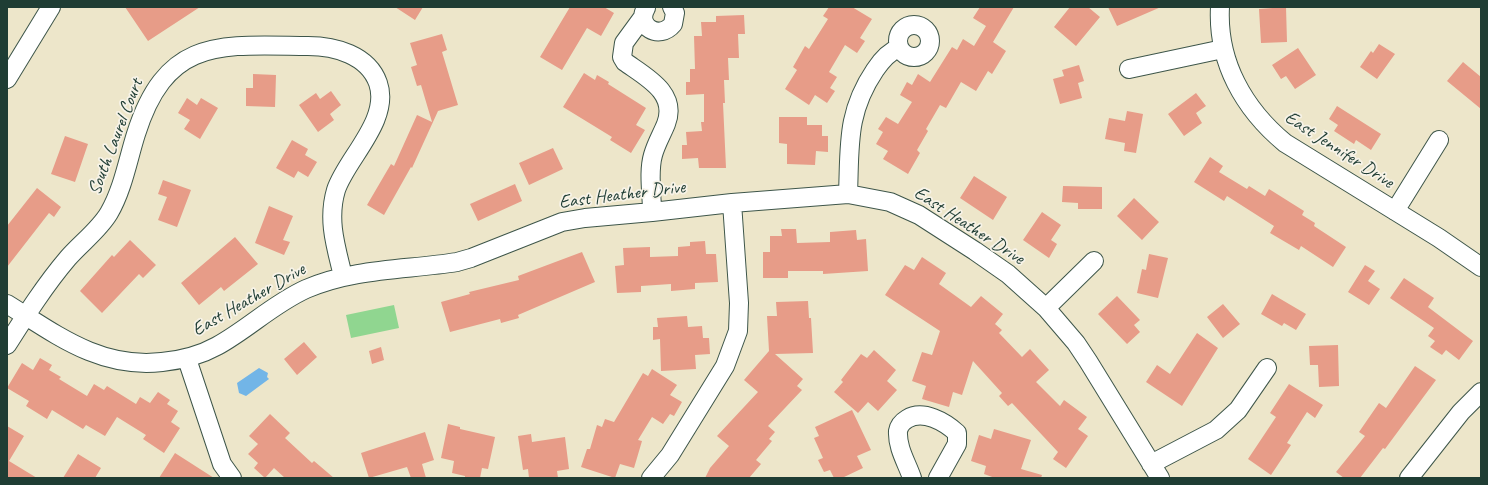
<!DOCTYPE html>
<style>
body{margin:0}
#map{position:relative;width:1488px;height:485px;overflow:hidden;background:#ede6ca;font-family:Caveat,sans-serif}
canvas{display:block}
.frame{position:absolute;inset:0;border:8px solid #1f3d34;pointer-events:none}
</style>
<div id="map">
<canvas width="1488" height="485"></canvas>
<div class="frame"></div>
</div>
<script>
const g = document.querySelector('canvas').getContext('2d');
g.lineJoin = 'round';
function fillPath(path, color) {
  g.fillStyle = color;
  g.fill(path, 'evenodd');
}
function strokePath(path, color, width, dash) {
  g.strokeStyle = color;
  g.lineWidth = width;
  g.lineCap = dash ? 'butt' : 'round';
  g.setLineDash(dash || []);
  g.stroke(path);
}
function write(font, color, halo, rows, align = 'center') {
  g.font = font + ' Caveat,sans-serif';
  g.lineWidth = 3.5;
  g.setLineDash([]);
  g.textBaseline = 'middle';
  g.strokeStyle = halo;
  g.fillStyle = color;
  for (const [text, x, y, turn = 0] of rows) {
    g.save();
    g.translate(x, y);
    g.rotate((+turn || 0) * Math.PI / 180);
    g.textAlign = isNaN(turn) ? turn : align;
    if (halo) g.strokeText(text, 0, 0);
    g.fillText(text, 0, 0);
    g.restore();
  }
}
fillPath(new Path2D(`
 M394,305L399,328L351,338L346,315Z`), '#90d690');
fillPath(new Path2D(`
 M259,368L268,373L267,377L269,379L246,396L239,393L237,383Z`), '#72b5e7');
fillPath(new Path2D(`
 M125,7H200L148,41Z
 M395,7H423L415,20Z
 M570,7H604L614,13L601,36L587,28L562,70L540,57Z
 M829,7H852L872,19L860,38L865,41L857,53L845,45L829,72L837,77L830,88L835,91L827,103L815,95L809,105L785,89L797,70L793,67L805,46L809,49L828,19L823,16Z
 M980,7H1014L993,42L1006,51L992,74L988,71L976,91L961,82L946,108L940,105L926,129L928,131L917,150L920,153L908,174L883,159L888,151L876,144L883,132L878,129L886,117L898,124L912,102L900,95L907,82L912,85L918,74L930,82L952,47L957,50L963,39L974,46L986,26L973,18Z
 M1070,7H1088L1100,17L1076,46L1054,27Z
 M1108,7H1161L1117,26Z
 M1286,7L1287,42L1261,43L1259,9Z
 M744,15L745,34H738L739,58H728L729,80H724L725,103H723L726,168H699L698,158L682,159V145H687L686,132L702,131L701,122H704V94L686,95V82H690V69H695L694,36H702L701,22H716V16Z
 M442,34L447,50L442,52L458,105L438,111L412,168L411,167L384,215L367,205L391,164L394,166L417,115L432,122L421,85L417,86L411,67L417,65L410,43Z
 M1379,44L1395,54L1377,79L1360,67L1371,51L1373,53Z
 M1298,48L1316,75L1295,89L1286,76L1281,79L1272,65Z
 M1463,62L1481,77V109L1447,81Z
 M1079,65L1084,81L1078,83L1082,98L1060,104L1053,79L1064,76L1062,70Z
 M584,73L595,80L597,75L609,82L608,84L646,108L636,125L645,130L631,153L610,140L612,137L563,107Z
 M253,74L276,75L275,107L246,106V88H253Z
 M331,91L341,105L330,114L334,120L318,132L299,105L316,93L320,99Z
 M1196,93L1206,106L1196,113L1202,123L1184,136L1168,114Z
 M187,98L197,105L201,98L218,108L200,139L184,129L190,120L178,113Z
 M1337,106L1381,134L1371,150L1356,140L1354,144L1334,131L1338,125L1329,119Z
 M1127,111L1143,114L1136,153L1124,151L1125,143L1105,139L1109,118L1125,121Z
 M779,117H807V125H822V136H828V152L816,151L815,165L787,164V144L779,143Z
 M65,136L88,144L75,182L51,174Z
 M292,140L308,149L305,155L317,162L308,177L298,171L294,178L276,168Z
 M553,148L563,169L529,185L519,163Z
 M1210,157L1223,166L1219,172L1247,189L1249,186L1265,196L1269,189L1304,211L1302,215L1315,223L1314,226L1346,247L1333,267L1301,246L1299,250L1270,233L1274,226L1227,196L1224,201L1194,182Z
 M974,176L1007,197L993,220L960,198Z
 M163,180L191,190L177,227L158,220L167,197L158,194Z
 M515,184L522,201L478,221L470,204Z
 M1063,186L1102,187V209H1078V203L1062,202Z
 M37,188L61,207L54,217L49,213L7,267V226Z
 M1134,198L1159,222L1142,240L1117,216Z
 M269,206L293,216L283,240L290,242L284,255L255,243Z
 M1042,212L1061,225L1051,240L1057,244L1049,258L1023,240Z
 M781,229H796L797,243L830,242V232L856,230L857,240L866,239L868,271L823,274V271H788V278H763V252H770V236H782Z
 M235,237L258,264L224,291L221,287L199,305L181,283Z
 M130,240L156,265L143,278L139,274L102,313L80,291L112,255L114,257Z
 M705,241L706,254H716L718,282L695,283V289L671,291V284L641,286V292L617,293L615,266L624,265L623,248L650,247V257L678,256V247L690,246V242Z
 M582,252L595,282L518,315L519,318L501,323L500,319L450,332L441,302L470,294L469,292L519,280L518,276Z
 M1149,254L1168,258L1158,298L1137,293L1142,269L1146,270Z
 M922,257L946,273L939,284L971,307L981,296L1003,314L995,324L1002,330L999,333L1022,357L1030,349L1049,370L1036,382L1060,406L1064,400L1087,417L1078,429L1088,436L1066,468L1053,459L1058,452L1012,403L1008,406L999,396L1002,393L973,361L962,395L953,392L949,407L922,399L926,386L912,381L922,352L932,355L940,331L885,295L905,265L914,270Z
 M1365,265L1375,271L1368,281L1380,289L1369,305L1348,292Z
 M1404,278L1434,298L1428,307L1473,341L1459,360L1446,350L1442,355L1430,347L1435,341L1428,336L1434,328L1390,298Z
 M1272,294L1306,314L1296,330L1284,323L1282,326L1261,314Z
 M1117,296L1140,320L1134,325L1140,332L1127,344L1098,314Z
 M808,301L809,318H811L813,353L775,354L803,379L797,386L802,390L768,426L775,432L769,439L772,441L756,460L761,464L749,478H705L710,468L729,446L717,436L758,392L744,380L769,351L767,316H777L776,302Z
 M1223,304L1240,324L1223,338L1207,317Z
 M687,316L688,327L702,326L703,338H709L710,354L695,355L696,369L661,371L660,339L653,340V327H658L657,318Z
 M1197,333L1218,348L1182,406L1146,382L1157,365L1170,374Z
 M304,342L317,357L297,375L284,359Z
 M1338,345L1339,386L1319,387L1318,365H1310L1309,346Z
 M381,347L384,360L372,364L369,351Z
 M874,350L896,370L887,381L897,390L878,411L868,402L858,413L834,392L843,382L841,380L861,354L867,358Z
 M40,358L52,365L49,370L61,377L59,379L87,396L94,384L104,390L107,386L136,404L140,397L150,403L158,392L170,400L167,404L178,411L171,422L180,428L164,453L143,439L146,435L117,417L105,436L86,425L83,429L52,410L47,419L26,406L29,401L7,388L22,363L33,370Z
 M1415,366L1436,380L1385,449L1383,448L1360,478H1344L1336,472L1365,436L1359,432L1379,403L1386,408Z
 M652,369L677,385L670,395L682,402L674,416L670,414L663,424L652,417L638,440L642,441L634,468L620,464L615,478L581,467L587,449H590L597,425L602,427L605,419L614,422L643,373L648,376Z
 M1289,384L1323,405L1315,418L1307,412L1287,443L1291,445L1271,475L1248,459L1276,417L1270,413Z
 M852,410L871,450L857,456L863,468L842,478H834L830,470L824,472L818,460L823,458L814,438L819,436L815,427Z
 M270,414L290,433L285,438L312,463L314,461L334,478H285L274,468L265,478L254,468L258,463L248,454L258,444L249,436Z
 M448,424L460,427V429L495,437L488,469L482,468L480,478H465V476L452,473L454,461L441,458Z
 M7,426L24,436L9,461L37,478H7Z
 M994,429L1031,440L1021,469L1042,475L1041,478H995L984,474L986,466L971,461L979,435L991,439Z
 M425,432L434,460L422,464L426,478H411L407,467L369,478L361,453Z
 M531,434L532,442L565,437L569,469L557,471L558,478H529L528,469L523,470L518,436Z
 M175,453L214,478H159Z
 M78,454L101,468L95,478H63Z`), '#e79c88');
const minor = new Path2D(`
 M1220,7C1217,62 1244,109 1285,143L1439,238L1481,267
 M646,8C635,26 659,41 673,24L675,13L672,7
 M643,17L624,43L622,57L625,62C646,77 678,93 666,124C662,134 656,144 653,155C648,172 652,194 652,212
 M898 41a16 16 0 1 1 32 0a16 16 0 1 1-32 0Z
 M1129,69L1223,49
 M7,79L51,7
 M848,194C850,146 846,113 875,70C881,61 888,52 899,48
 M1395,211L1439,140
 M7,304C57,335 100,369 162,362C182,360 199,356 217,346C248,329 273,304 306,289C354,268 407,270 457,262L471,258L562,222L585,218L652,212L732,203L848,194L890,202L919,215L975,251L1008,274L1046,308L1076,343L1088,361L1160,478
 M1046,308L1094,261
 M7,345C26,315 45,285 68,258C81,243 99,230 109,213C123,189 128,159 136,134C167,36 221,45 308,46C335,46 368,55 378,83C391,120 346,159 336,190C327,220 336,247 343,276
 M187,359L222,464L232,478
 M1151,464L1216,430L1238,410L1267,368
 M651,478L670,455L725,366L738,331L739,303L732,203
 M912,478C907,463 897,448 898,431C899,425 902,422 907,419C923,409 945,422 957,433V444L938,478
 M1409,478L1461,412L1481,392`);
strokePath(minor, '#3e564a', 20);
strokePath(minor, '#fff', 18);
write('19px', '#1f3d34', '#f7f3e8', [
 ["South Laurel Court",116,137,-69],
 ["East Jennifer Drive",1339,150,33],
 ["East Heather Drive",622,195,-7],
 ["East Heather Drive",969,226,33],
 ["East Heather Drive",249,300,-30]
]);
</script>
